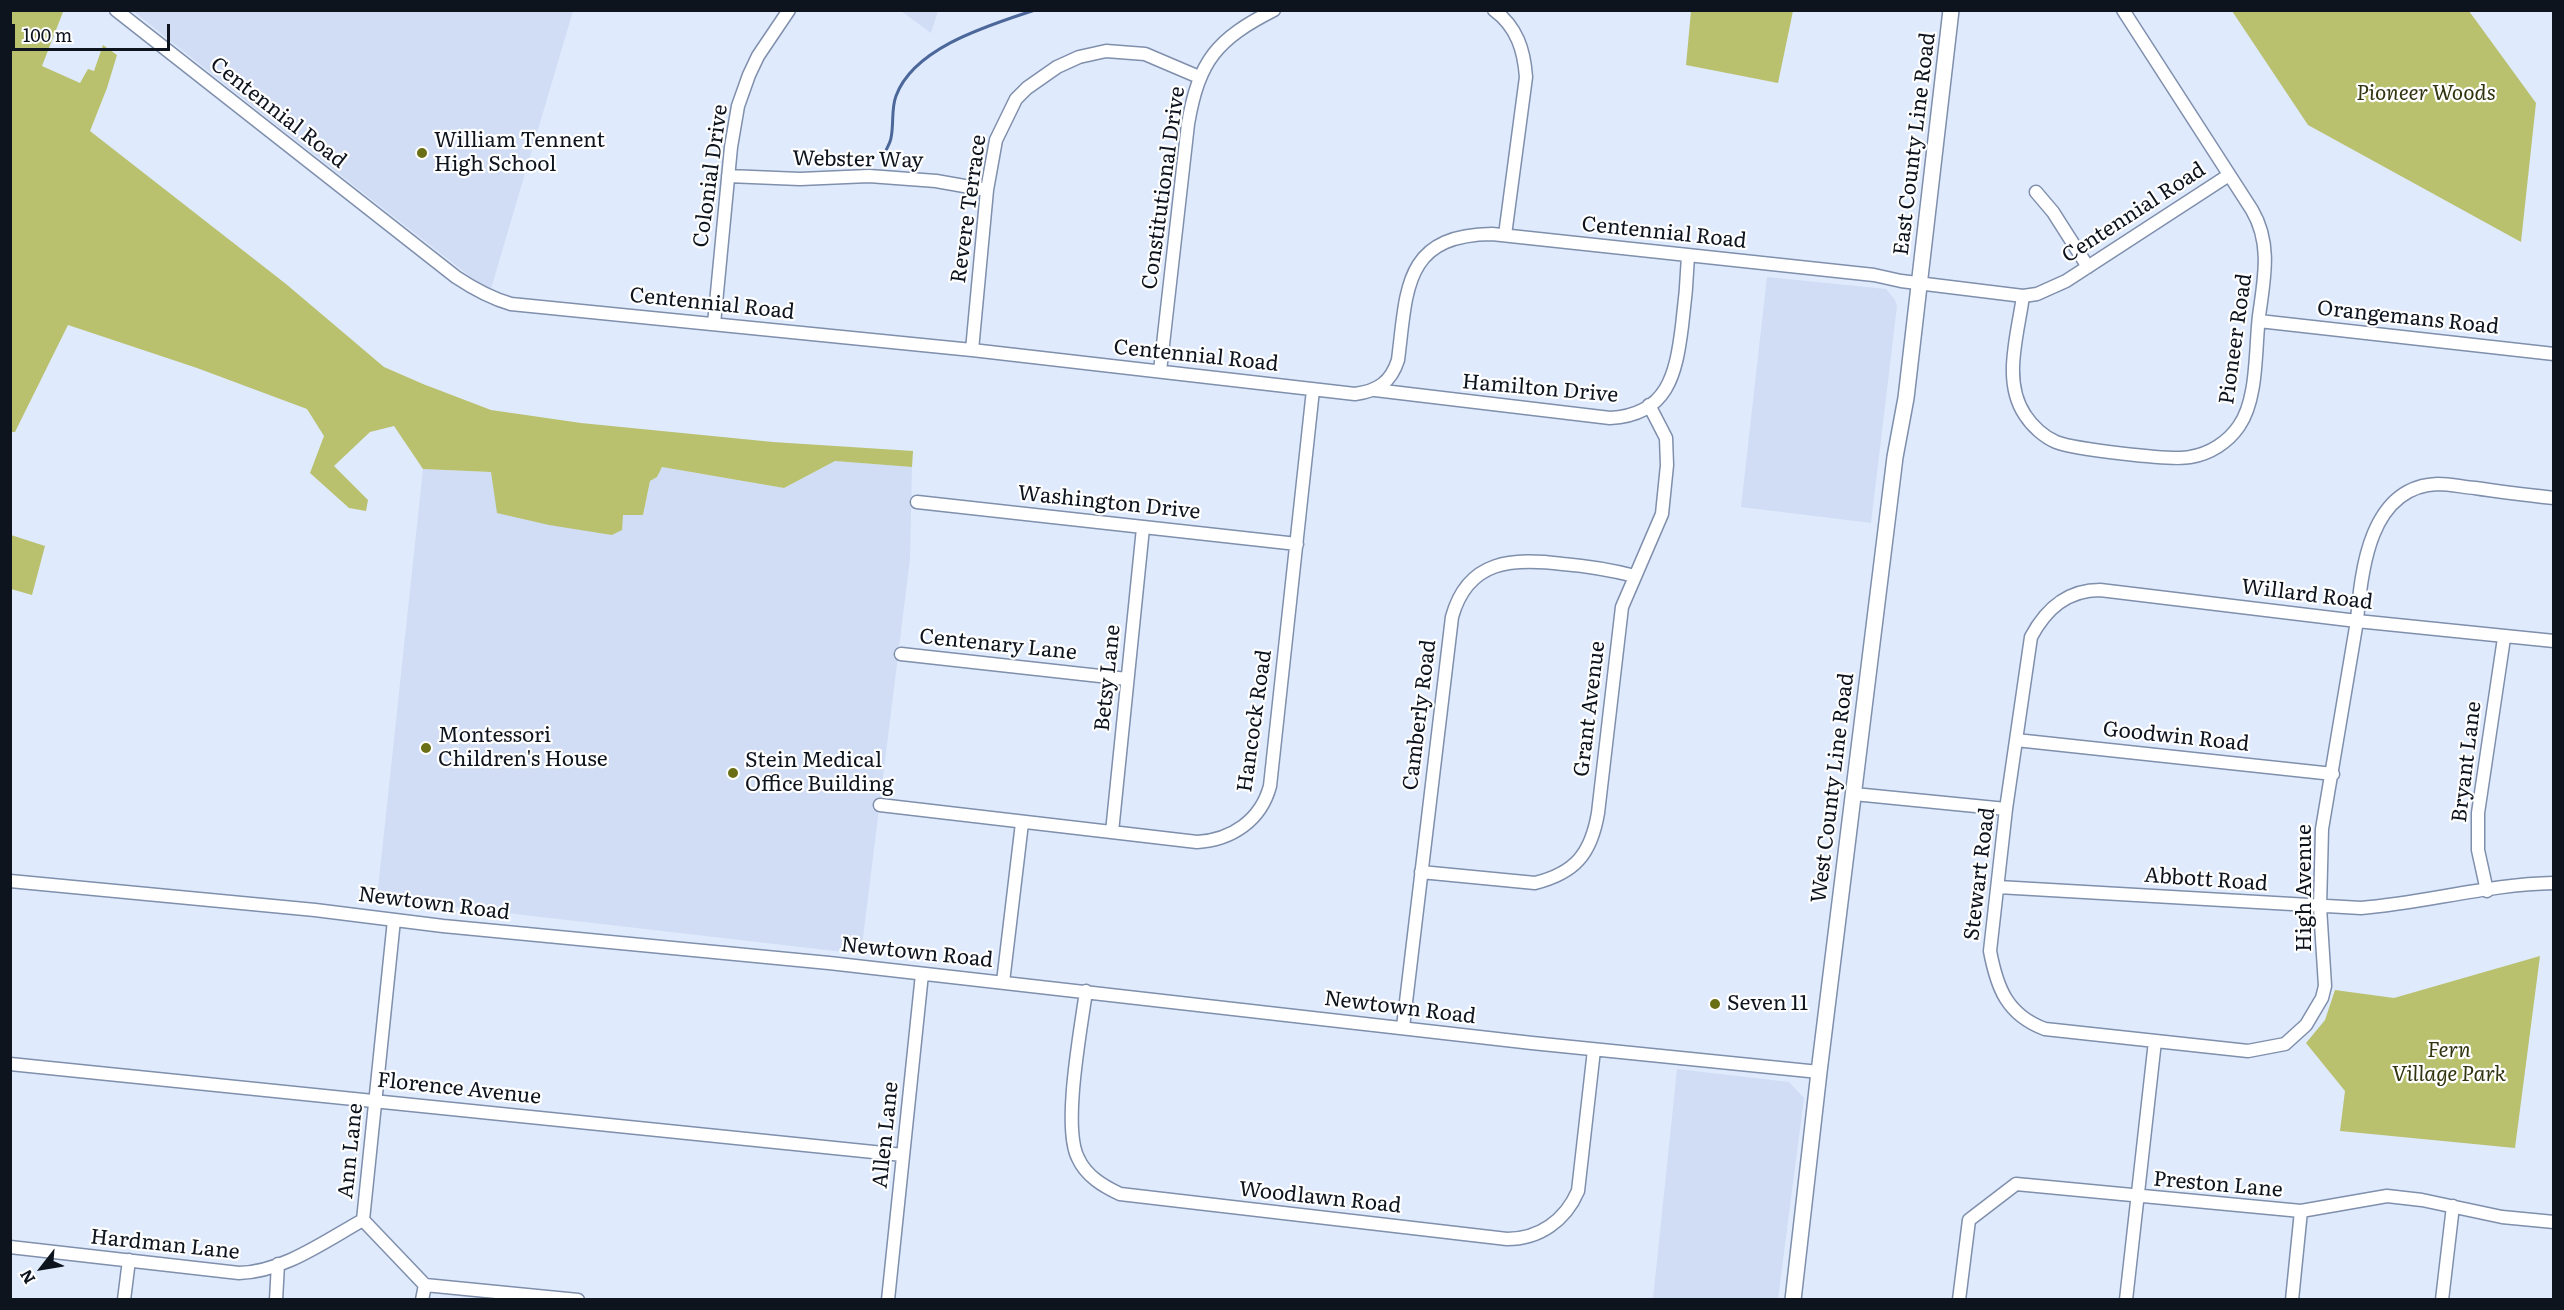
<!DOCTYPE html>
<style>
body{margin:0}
#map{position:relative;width:2564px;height:1310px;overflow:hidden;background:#dfeafd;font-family:Literata,serif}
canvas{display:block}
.frame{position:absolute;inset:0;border:12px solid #0e141e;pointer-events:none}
.north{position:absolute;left:12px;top:1238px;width:60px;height:60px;-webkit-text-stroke:4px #fff;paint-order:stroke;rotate:239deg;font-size:16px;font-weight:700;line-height:24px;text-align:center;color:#0e141e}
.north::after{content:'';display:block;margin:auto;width:21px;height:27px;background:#0e141e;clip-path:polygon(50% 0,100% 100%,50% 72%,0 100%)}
.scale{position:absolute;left:12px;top:24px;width:158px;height:27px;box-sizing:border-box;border:3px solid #0e141e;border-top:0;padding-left:8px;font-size:18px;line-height:21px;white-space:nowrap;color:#0e141e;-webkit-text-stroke:4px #fff;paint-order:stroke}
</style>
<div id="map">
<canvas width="2564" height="1310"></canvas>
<div class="frame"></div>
<div class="north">N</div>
<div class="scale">100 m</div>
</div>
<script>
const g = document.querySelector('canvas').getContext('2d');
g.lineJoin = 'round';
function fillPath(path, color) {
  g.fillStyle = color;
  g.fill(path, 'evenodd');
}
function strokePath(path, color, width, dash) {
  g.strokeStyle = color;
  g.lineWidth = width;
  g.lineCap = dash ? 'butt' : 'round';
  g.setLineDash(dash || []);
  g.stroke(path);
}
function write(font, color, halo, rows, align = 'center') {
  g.font = font + ' Literata,serif';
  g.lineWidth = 4.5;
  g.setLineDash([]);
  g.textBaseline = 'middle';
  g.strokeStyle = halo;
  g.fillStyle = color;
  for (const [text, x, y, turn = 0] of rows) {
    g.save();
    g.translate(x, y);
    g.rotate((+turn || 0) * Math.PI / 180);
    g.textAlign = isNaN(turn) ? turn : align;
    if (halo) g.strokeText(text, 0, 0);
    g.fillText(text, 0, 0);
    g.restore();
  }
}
fillPath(new Path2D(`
 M133,11H573L490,292L252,106Z
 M901,11H938L931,33Z
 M1767,277L1886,289L1895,300L1897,306L1871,523L1741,507Z
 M835,461L912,467L910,559L861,954L377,898L423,469L491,472L623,515H643L650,481L657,477L662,467L784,488Z
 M1677,1069L1789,1082L1804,1098L1778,1299H1653Z`), '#d0ddf4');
fillPath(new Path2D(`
 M59,10L63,12L42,66L80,83L88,69L94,71L103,45L117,55L107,88L90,131L286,284L384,367L423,384L491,410L581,423L773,442L913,451L912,467L835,461L784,488L662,467L657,477L650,481L643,515H623L622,530L612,535L549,525L497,513L491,472L423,469L394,426L370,432L334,466L368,500L366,511L349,508L310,473L324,436L307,409L197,368L68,325L15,432H11V11Z
 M1691,11H1793L1778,83L1686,65Z
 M2232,11H2469L2536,103L2521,242L2308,125Z
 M11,535L45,546L32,595L11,589Z
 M2540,956L2515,1148L2340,1131L2345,1091L2306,1043L2325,1020L2335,990L2394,998Z`), '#b9c16e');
strokePath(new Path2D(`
 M884,155C886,149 890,144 891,138C894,124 891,109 896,96C914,47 990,25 1035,10`), '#4c6799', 3);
const minor = new Path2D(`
 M116,10L456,277C474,289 490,298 511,304L972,350L1355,394C1378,391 1391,382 1398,360C1407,290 1403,235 1492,234L1874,275L1901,281L2023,296L2037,294L2066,281L2229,175
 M1494,10C1517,27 1524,50 1526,77L1505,235
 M728,176L800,179L869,176L936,181L987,190
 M2036,192L2053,212L2088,267
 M2023,296C2018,334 2002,381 2025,415C2032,426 2044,437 2056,442C2074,449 2171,461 2190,457C2210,454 2228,442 2239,426C2258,399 2255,349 2259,316C2264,279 2272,244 2252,210L2123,10
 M2259,321L2554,354
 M714,324L731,147L738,106L749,75L758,56L789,10
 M972,350L987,190L996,140L1016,99L1027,88L1057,67L1079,57L1106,51L1145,54L1199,77
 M1160,371L1188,124C1199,60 1217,39 1274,10
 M1375,390L1610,418C1668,415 1676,374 1682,326C1685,303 1687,280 1688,256
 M2554,498C2527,495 2501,492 2475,488C2463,487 2450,484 2438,484C2370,486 2361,570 2357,621L2322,829L2320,907L2325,986L2322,998L2306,1025L2285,1044L2248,1051L2045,1029C2007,1015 1997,988 1990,951L2006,809L2031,637C2046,609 2067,590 2100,590L2357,621L2554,641
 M917,502L1297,544
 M901,654L1127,679
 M2016,740L2333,774
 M1854,794L2006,809
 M880,805L1197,842C1232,840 1261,820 1270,786L1313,390
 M1112,832L1143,528
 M1421,872L1535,883C1575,873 1591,854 1598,813L1622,607L1662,514L1667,465L1666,438L1649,405
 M10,881L315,910L443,926L829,963L1532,1043L1819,1072
 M1998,887L2361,908C2425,903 2489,884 2554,883
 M2487,891L2478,850V813L2504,638
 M1003,982L1022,823
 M1086,991C1081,1029 1062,1127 1078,1158C1086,1176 1103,1186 1120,1194L1507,1239C1539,1239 1565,1221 1578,1191L1594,1050
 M1403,1027L1452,617C1468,559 1513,558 1563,564C1587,566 1611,570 1635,576
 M10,1064L903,1155
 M363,1220L394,920
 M363,1220L425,1285L578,1300
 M10,1247L239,1273C283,1272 325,1241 363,1220
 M124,1300L129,1260
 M276,1300L278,1264
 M422,1300L425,1285
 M888,1300L922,974
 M1959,1300L1969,1220L2016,1184L2301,1211L2387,1196L2422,1200L2502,1217L2554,1222
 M2126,1300L2155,1041
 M2292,1300L2301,1211
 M2442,1300L2453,1206`);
const major = new Path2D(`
 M1793,1300L1819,1072L1895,457L1906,398L1951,10`);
strokePath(minor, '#7f8fac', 15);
strokePath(major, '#7f8fac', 18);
strokePath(minor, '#fff', 12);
strokePath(major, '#fff', 15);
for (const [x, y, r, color] of [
 [422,153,6,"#6a6f15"],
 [426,748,6,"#6a6f15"],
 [733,773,6,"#6a6f15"],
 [1715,1004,6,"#6a6f15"]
]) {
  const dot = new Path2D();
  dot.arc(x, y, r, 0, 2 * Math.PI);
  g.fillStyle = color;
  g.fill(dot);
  strokePath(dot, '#fff', 2);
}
write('italic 21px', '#31340f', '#fff', [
 ["Pioneer Woods",2426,94],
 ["Fern",2449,1051],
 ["Village Park",2449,1075]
]);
write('21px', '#0e141e', '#fff', [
 ["Centennial Road",278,113,38],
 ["East County Line Road",1915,144,-83],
 ["Webster Way",858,160,1],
 ["Colonial Drive",711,176,-82],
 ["Constitutional Drive",1164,188,-82],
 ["Revere Terrace",969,209,-82],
 ["Centennial Road",2134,213,-33],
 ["Centennial Road",1664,233,6],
 ["Centennial Road",712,304,6],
 ["Orangemans Road",2408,318,6],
 ["Pioneer Road",2236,339,-82],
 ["Centennial Road",1196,356,6],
 ["Hamilton Drive",1540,389,5],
 ["Washington Drive",1109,503,6],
 ["Willard Road",2307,595,7],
 ["Centenary Lane",998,645,6],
 ["Betsy Lane",1108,678,-84],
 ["Grant Avenue",1590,709,-83],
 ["Camberly Road",1420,715,-83],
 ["Hancock Road",1255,721,-82],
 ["Goodwin Road",2176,737,6],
 ["Bryant Lane",2467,762,-83],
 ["West County Line Road",1833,788,-83],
 ["Stewart Road",1980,874,-83],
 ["Abbott Road",2206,880,4],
 ["High Avenue",2305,888,-90],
 ["Newtown Road",434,904,7],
 ["Newtown Road",917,953,6],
 ["Newtown Road",1400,1008,7],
 ["Florence Avenue",459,1089,6],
 ["Allen Lane",886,1135,-84],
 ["Ann Lane",351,1151,-84],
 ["Preston Lane",2218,1185,5],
 ["Woodlawn Road",1320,1198,6],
 ["Hardman Lane",165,1245,6]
]);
write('21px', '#0e141e', '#fff', [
 ["William Tennent",434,141],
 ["High School",434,165],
 ["Montessori",438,736],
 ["Children's House",438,760],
 ["Stein Medical",745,761],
 ["Office Building",745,785],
 ["Seven 11",1727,1004]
], 'left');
</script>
